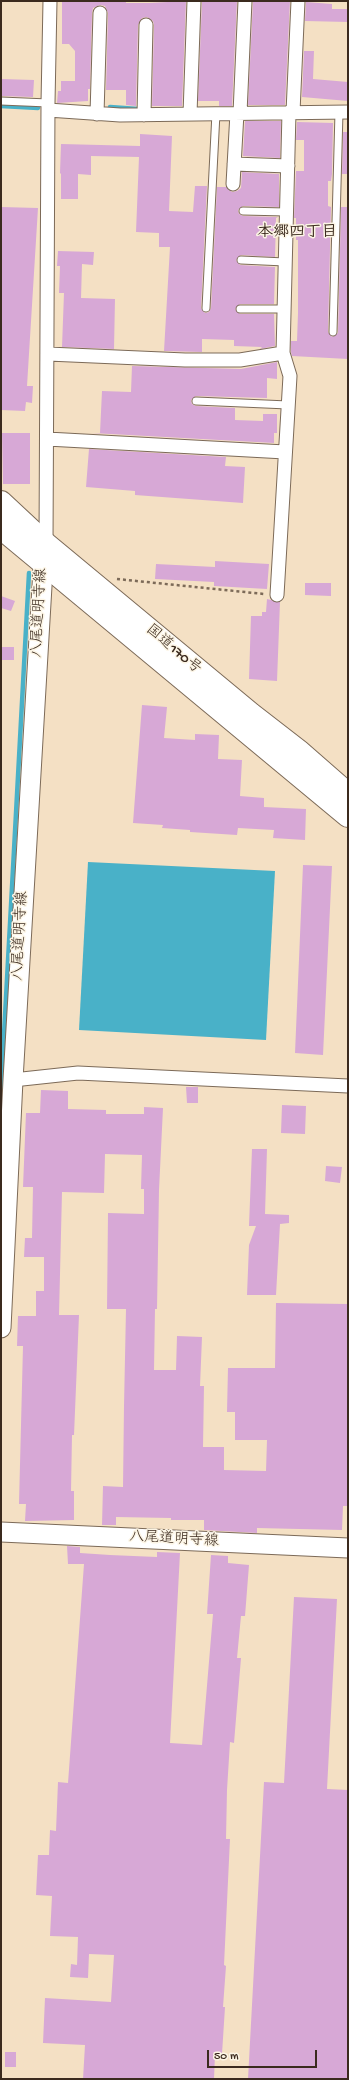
<!DOCTYPE html>
<meta charset="utf-8">
<style>
body{margin:0}
#map{position:relative;width:349px;height:2080px;overflow:hidden;background:#f4e0c4;font-family:"Gochi Hand",sans-serif}
canvas{display:block}
.frame{position:absolute;inset:0;border:2px solid #3b2a1e;pointer-events:none}
.scale{position:absolute;left:207px;top:2050px;width:110px;height:18px;box-sizing:border-box;border:2px solid #3b2a1e;border-top:0;padding-left:5px;font-size:12px;line-height:14px;white-space:nowrap;color:#3b2a1e;-webkit-text-stroke:3px #fcf5e5;paint-order:stroke}
</style>
<div id="map">
<canvas width="349" height="2080"></canvas>
<div class="frame"></div>
<div class="scale">50 m</div>
</div>
<script>
const g = document.querySelector('canvas').getContext('2d');
g.lineJoin = 'round';
function fillPath(path, color) {
  g.fillStyle = color;
  g.fill(path, 'evenodd');
}
function strokePath(path, color, width, dash) {
  g.strokeStyle = color;
  g.lineWidth = width;
  g.lineCap = dash ? 'butt' : 'round';
  g.setLineDash(dash || []);
  g.stroke(path);
}
function write(font, color, halo, rows, align = 'center') {
  g.font = font + ' "Gochi Hand","Klee One",sans-serif';
  g.lineWidth = 3;
  g.setLineDash([]);
  g.textBaseline = 'middle';
  g.strokeStyle = halo;
  g.fillStyle = color;
  for (const [text, x, y, turn = 0] of rows) {
    g.save();
    g.translate(x, y);
    g.rotate((+turn || 0) * Math.PI / 180);
    g.textAlign = isNaN(turn) ? turn : align;
    if (halo) g.strokeText(text, 0, 0);
    g.fillText(text, 0, 0);
    g.restore();
  }
}
fillPath(new Path2D(`
 M88,862L275,871L266,1040L79,1030Z`), '#49b1c8');
strokePath(new Path2D(`
 M1,106L38,108
 M110,107L138,109
 M1,1090L29,573`), '#49b1c8', 4.5);
fillPath(new Path2D(`
 M62,1H126V3H149L186,1L182,106H152L154,25L153,21L147,17L142,18L138,25L136,106L126,105V90H106L108,13L105,6L100,5L93,8L92,13L90,89H88V101L57,103L58,91H61V81H75V51L69,44H62Z
 M202,1H237L232,106H219V101H198Z
 M253,1H290L285,105H248Z
 M306,2L332,4V9H348V22L305,21Z
 M304,51H314L313,79L348,82V101L302,97Z
 M1,79L34,80L33,97L1,96Z
 M245,121H281L280,158L243,156Z
 M297,122L333,123L332,174L331,181H328V206L331,207L328,332L332,337L338,333L341,207H348V359L292,356L291,352V341H297L298,313V240H296V218H294L296,171H304V140H296Z
 M343,132H348V174H342Z
 M140,134L172,136L169,211L193,212L195,186H207L201,308L205,313L209,312L211,308L217,187H226L232,192L237,191L241,188L242,172L279,174V207L243,206L238,210L239,214L243,216L278,217L276,218L275,257L241,255L236,260L240,265L275,267L274,304H240L235,309L240,314H274L275,346L260,349L262,347L234,346V340L202,339V352L164,351L170,247H159V233L136,232L139,157L91,156V175L78,174V199H61V174L60,173L61,144L140,146Z
 M1,207L38,208L27,386H33L32,403L26,402L25,411L1,410Z
 M58,251L94,252L93,265L82,264L81,298L115,299L114,349L62,347L64,293H59L60,266H57Z
 M277,362V379L267,378V398L196,396L191,400L192,404L196,406L235,408V420L263,421V414H277V433H274V443L92,433H100L102,391L131,392L132,366L241,369Z
 M2,433H30V484H3Z
 M89,449L226,457L225,466L245,467L243,503L135,495V491L86,487Z
 M215,561L269,564L267,589L214,586V582L155,579L156,564L215,567Z
 M305,583H331V596L305,595Z
 M1,596L15,601L11,611L1,608Z
 M267,599L280,602L277,681L249,679L251,616H262V612H266Z
 M1,647H14V660H1Z
 M142,705L167,707L164,738L195,740V734L219,735L218,759L242,760L240,796L264,798V807L306,809L305,840L273,838L274,830L238,828L237,835L190,832V830L162,828L163,825L133,823Z
 M303,865L332,866L323,1055L295,1053Z
 M186,1087H198V1103H187Z
 M41,1090L68,1091V1109L106,1110V1114H144V1107L163,1108L159,1190L157,1309H155L154,1370H176L177,1336L202,1337L200,1386H204L203,1447H224V1470L266,1471L267,1440H235V1412H227L228,1368H275L276,1303L348,1304V1506H343L342,1530L257,1528V1533L204,1530V1520H171V1518L116,1517V1525H102L103,1486L123,1487L124,1406L126,1309H107L108,1213L144,1214V1189H141L142,1155L105,1154L104,1193L62,1192L59,1315H79L74,1435H72L71,1491H74V1520L25,1521L26,1504H19L23,1346H17L18,1316H36V1291H44V1257H24L25,1238H32L33,1187H23L26,1113H40Z
 M282,1105L306,1106L305,1134L281,1133Z
 M252,1149H267L265,1214L289,1215V1223L280,1224L276,1295H247L249,1245L256,1226H249Z
 M326,1166L342,1167L340,1183L325,1181Z
 M67,1546L80,1547V1553L110,1555L157,1557V1552L180,1553L170,1743L202,1745L213,1614H207L211,1555L228,1556V1563L249,1565L245,1616H241L237,1658H241L234,1743L230,1742L227,1790L226,1839H230L224,1965L226,1966L223,2007H225L222,2054H215L214,2079H83L85,2045L43,2043L45,1998L111,2002L114,1955L89,1954L88,1978L70,1977L71,1964L77,1965L78,1937L50,1936L52,1896L36,1895L38,1855H49L50,1830L56,1831L58,1782L68,1783L84,1564H68Z
 M294,1597L337,1599L327,1789L348,1790V2079H248L264,1782L284,1783Z
 M5,2052H16V2067H5Z`), '#d7a8d6');
const service = new Path2D(`
 M1,101L48,103
 M243,211L286,212
 M241,260L285,262
 M206,308L216,113
 M240,309H284
 M333,332L339,112
 M196,401L288,405`);
const minor = new Path2D(`
 M48,110L120,115L348,112
 M293,112L298,1
 M240,113L245,1
 M97,114L100,13
 M190,114L194,1
 M144,115L146,25
 M234,164L288,166
 M233,184L237,113
 M48,354L185,360H240L283,353
 M47,439L285,452
 M46,544L48,103L50,1
 M277,595L290,376L283,353L289,112
 M13,1080L78,1073L348,1086`);
const secondary = new Path2D(`
 M1,1328L13,1080L44,552
 M1,1532L348,1548`);
const trunk = new Path2D(`
 M1,502L46,544L251,714L300,752L348,794
 M1,528L348,816`);
strokePath(service, '#7c6a58', 9);
strokePath(minor, '#7c6a58', 15);
strokePath(secondary, '#7c6a58', 21);
strokePath(trunk, '#7c6a58', 24);
strokePath(new Path2D(`
 M117,579L264,594`), '#7c6a58', 2.5, [3, 3]);
strokePath(service, '#fff', 7);
strokePath(minor, '#fff', 13);
strokePath(secondary, '#fff', 19);
strokePath(trunk, '#fff', 22);
write('15px', '#3b2a1e', '#fcf5e5', [
 ["八尾道明寺線",40,613,-87],
 ["国道170号",173,650,40],
 ["八尾道明寺線",21,936,-87],
 ["八尾道明寺線",174,1540,3]
]);
write('bold 16px', '#3b2a1e', '#fcf5e5', [
 ["本郷四丁目",297,234]
]);
</script>
